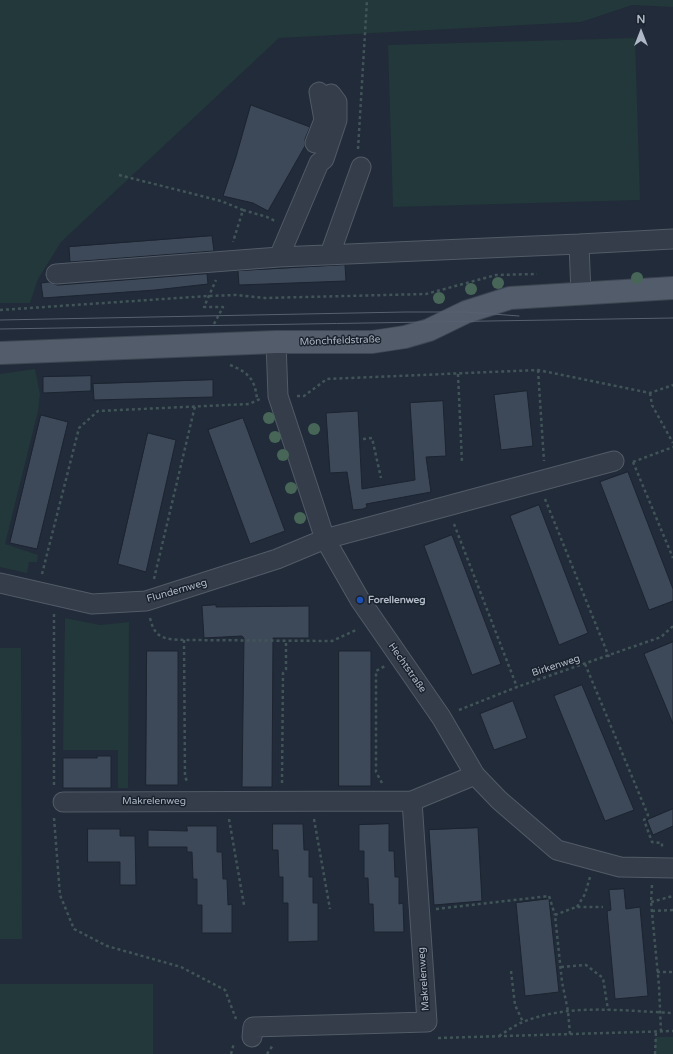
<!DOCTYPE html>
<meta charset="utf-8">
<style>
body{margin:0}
#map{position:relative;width:673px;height:1054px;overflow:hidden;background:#212b39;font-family:"Varela Round",sans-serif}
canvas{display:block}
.north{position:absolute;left:621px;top:12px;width:40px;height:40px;-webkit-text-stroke:3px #1a222e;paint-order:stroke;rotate:0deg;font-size:11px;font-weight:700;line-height:16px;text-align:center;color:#afb8c6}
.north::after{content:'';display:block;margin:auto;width:14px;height:18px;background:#afb8c6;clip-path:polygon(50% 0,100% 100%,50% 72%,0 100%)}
</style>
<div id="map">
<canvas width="673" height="1054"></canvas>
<div class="north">N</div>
</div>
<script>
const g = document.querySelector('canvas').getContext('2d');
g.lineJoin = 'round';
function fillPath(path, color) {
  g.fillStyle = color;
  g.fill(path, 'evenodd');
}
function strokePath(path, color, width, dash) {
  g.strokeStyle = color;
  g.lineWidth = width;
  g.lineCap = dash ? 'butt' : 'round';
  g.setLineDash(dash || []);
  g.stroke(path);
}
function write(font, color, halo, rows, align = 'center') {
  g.font = font + ' "Varela Round",sans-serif';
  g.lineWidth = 3;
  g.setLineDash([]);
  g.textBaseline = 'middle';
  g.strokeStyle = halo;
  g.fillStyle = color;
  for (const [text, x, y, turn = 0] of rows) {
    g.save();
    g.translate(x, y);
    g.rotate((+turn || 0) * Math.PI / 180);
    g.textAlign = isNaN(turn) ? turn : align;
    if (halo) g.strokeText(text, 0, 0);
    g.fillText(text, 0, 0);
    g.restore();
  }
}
fillPath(new Path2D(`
 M0,0H673V7L632,5L581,22L279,38L61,242L38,279L30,303H0Z
 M635,38L640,200L393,207L388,45Z
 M35,369L40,394L38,411L5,544L38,555L37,562H29L27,573L0,567V374Z
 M65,618L100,625L129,622L128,788H118V750H63Z
 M0,648H21L22,939H0Z
 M0,984H153V1054H0Z
 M655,1037H673V1054H655Z`), '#23383a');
const building = new Path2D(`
 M251,105L310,127L305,139V146L268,211L253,203L223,196L236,157Z
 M212,236L214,251L70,262L69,247Z
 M345,265L346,281L239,285L238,271Z
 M207,274L208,284L155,290L43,298L41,283L49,282L57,285Z
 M91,376V391L43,393V377Z
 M213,380V397L94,400L93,384Z
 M527,391L533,446L501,450L494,395Z
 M443,401L446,456L426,457L431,492L366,504L367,507L363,509L353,510L347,472L330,473L326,413L358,411L362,489L415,480L410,403Z
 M41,415L68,422L37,549L10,543Z
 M243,418L285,531L250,544L208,430Z
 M148,433L176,440L146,572L118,564Z
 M628,472L673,589V601L649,610L600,482Z
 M539,505L588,633L559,645L510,516Z
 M452,535L501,664L472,675L424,546Z
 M216,605V607L309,606V638H273L272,787H242L244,638L242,636L204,638L202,606Z
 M673,642V724L644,654Z
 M147,651H178V785H146Z
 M339,651H371V786H339Z
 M582,685L634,810L605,821L554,696Z
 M513,701L527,738L494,750L480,714Z
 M97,756H111V788H63V758H97Z
 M673,809V826L653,835L647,820Z
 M273,824H303L304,850H309V877H313V903H318V941L288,942V903H283V877H279L278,850H273Z
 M389,824V851H394L395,877H399V904L403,903L404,932H374L373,904H369L368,878H364V851H359V825Z
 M187,826H217V852H222L223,879H227L228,905L232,904V933H202V905H197V879H193L192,852H187V847H148V830L187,831Z
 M478,828L482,901L434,905L429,830Z
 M88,829H120V836H135L136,885H120V862H88Z
 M624,889L626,909L640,907L648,996L615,999L607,911L611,910L609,890Z
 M549,899L559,992L525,996L516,903Z`);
fillPath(building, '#3d4959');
strokePath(building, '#1c2430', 1);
const minor = new Path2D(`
 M315,143L324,120L319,92
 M579,244L673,239
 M330,254L361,167
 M279,257L319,163L324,159L337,120V102L331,94
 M56,274L279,257L579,244L581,294
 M276,342L278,396L325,539L360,600L441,717L475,775L499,800L557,850L620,867L673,868
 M0,583L92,604L146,601L277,559L325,539L614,461
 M63,802L412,801L475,775
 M252,1037L253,1027L427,1022L412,801`);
const major = new Path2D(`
 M0,353L276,342H372L405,337L429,330L466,312L510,298L673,288`);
strokePath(minor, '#525b67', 21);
strokePath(major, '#3e4653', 24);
strokePath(new Path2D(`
 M358,149L367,0
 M119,175L221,201L243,210L233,242
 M243,210L267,217L275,221
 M0,310L208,296L236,295L265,298L426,294L496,275L537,274
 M214,324L223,307H204L216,280
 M230,365C248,372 255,379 257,399
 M538,370L544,461
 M458,374L462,463
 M650,393L652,405L673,443
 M297,396H304L327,379L538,370L650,393L673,385
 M363,439L372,438L381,478
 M633,462L673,558
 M633,462L673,447
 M545,499L609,657
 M454,524L517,687
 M42,574L79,428L98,411L249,404L260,399
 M154,579L195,406
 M54,614V787
 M150,618C155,639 164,639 184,640L332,641L358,629
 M184,640L185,777L188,783
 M585,664L648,815L644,820L652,842L662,843V849
 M459,710L517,687L661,637L673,626
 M282,783L283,673L286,669V642
 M382,783L376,772V671L385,666
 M54,818L60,895L74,929L107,946L181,967L225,990L236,1019
 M229,819L244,905
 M314,819L330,909
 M652,885L651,902L659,986L661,1032
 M651,902L673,896
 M577,907L585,894L590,877
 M436,909L549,896L555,915
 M652,911L673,910
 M561,967L586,965L603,978L608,1010
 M511,971L515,1005L523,1022
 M657,972H673
 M570,1034L568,1011L562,982L555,915L576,907H603
 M499,1036C507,1031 515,1025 523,1022C569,1003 624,1011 673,1013
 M438,1038L673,1031
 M231,1054L234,1043
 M267,1054L273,1045
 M655,1054L656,1032`), '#415558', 2.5, [3, 3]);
strokePath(minor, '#353d4a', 19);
strokePath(major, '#535c6a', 22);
strokePath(new Path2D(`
 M0,320L405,312H466L519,316
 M0,329L673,318`), '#576171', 1);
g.fillStyle = '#476658';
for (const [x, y] of [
 [637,278],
 [498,283],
 [471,289],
 [439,298],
 [269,418],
 [314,429],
 [275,437],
 [283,455],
 [291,488],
 [300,518]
]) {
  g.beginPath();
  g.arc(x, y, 6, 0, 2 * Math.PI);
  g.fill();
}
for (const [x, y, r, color] of [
 [360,600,4,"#1a4fb4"]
]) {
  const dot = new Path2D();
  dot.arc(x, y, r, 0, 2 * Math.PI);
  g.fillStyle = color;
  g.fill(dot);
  strokePath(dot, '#1a222e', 1.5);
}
write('10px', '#afb8c6', '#1a222e', [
 ["Mönchfeldstraße",340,341,-2],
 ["Flundernweg",177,591,-16],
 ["Birkenweg",556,666,-18],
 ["Hechtstraße",407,668,55],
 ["Makrelenweg",154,801],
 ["Makrelenweg",424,979,-94]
]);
write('bold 10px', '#afb8c6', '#1a222e', [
 ["Forellenweg",368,600]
], 'left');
</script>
